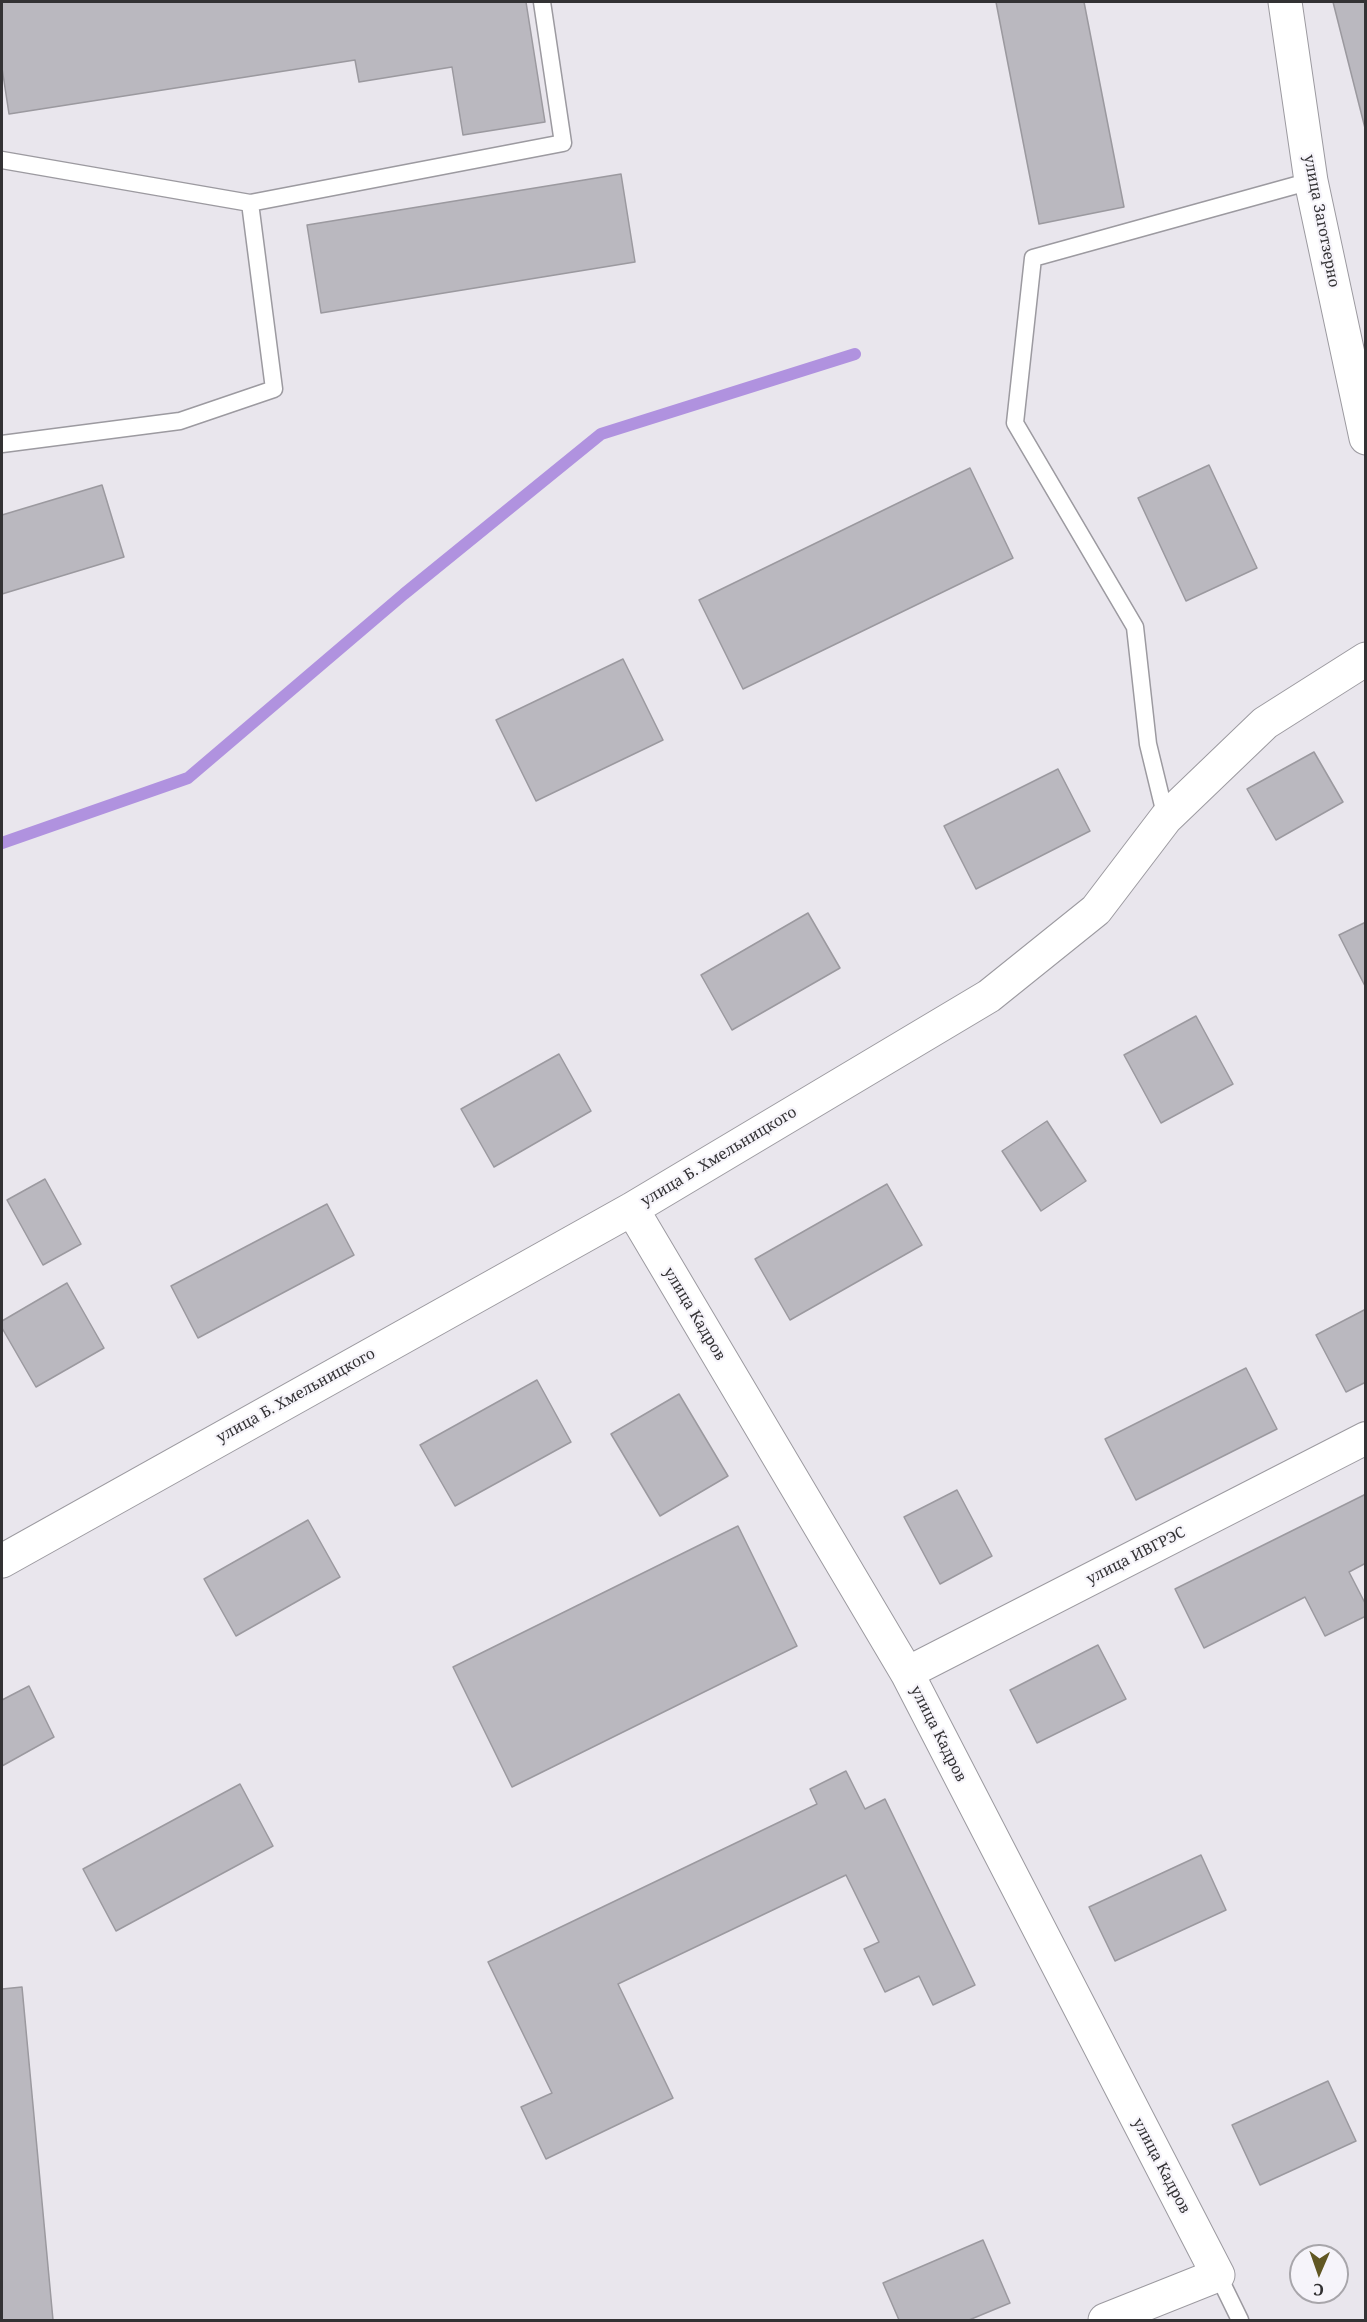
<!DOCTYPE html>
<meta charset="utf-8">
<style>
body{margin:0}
#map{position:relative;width:1367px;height:2322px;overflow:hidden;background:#e9e6ed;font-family:"Noto Serif",serif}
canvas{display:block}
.frame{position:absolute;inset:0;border:3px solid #333234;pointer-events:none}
.north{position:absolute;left:1289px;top:2244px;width:60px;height:60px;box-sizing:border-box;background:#f6f4fa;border:2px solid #a8a6ab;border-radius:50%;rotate:182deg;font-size:16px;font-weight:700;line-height:24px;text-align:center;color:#333234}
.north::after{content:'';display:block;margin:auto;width:21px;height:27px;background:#615723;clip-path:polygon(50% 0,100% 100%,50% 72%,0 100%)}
</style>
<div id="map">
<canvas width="1367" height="2322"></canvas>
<div class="frame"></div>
<div class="north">С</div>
</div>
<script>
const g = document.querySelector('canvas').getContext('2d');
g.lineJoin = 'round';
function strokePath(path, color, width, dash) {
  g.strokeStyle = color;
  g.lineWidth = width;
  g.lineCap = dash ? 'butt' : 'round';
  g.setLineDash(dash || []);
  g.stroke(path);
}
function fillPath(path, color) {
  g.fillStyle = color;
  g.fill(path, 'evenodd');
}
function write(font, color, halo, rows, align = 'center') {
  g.font = font + ' "Noto Serif",serif';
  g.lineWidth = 4.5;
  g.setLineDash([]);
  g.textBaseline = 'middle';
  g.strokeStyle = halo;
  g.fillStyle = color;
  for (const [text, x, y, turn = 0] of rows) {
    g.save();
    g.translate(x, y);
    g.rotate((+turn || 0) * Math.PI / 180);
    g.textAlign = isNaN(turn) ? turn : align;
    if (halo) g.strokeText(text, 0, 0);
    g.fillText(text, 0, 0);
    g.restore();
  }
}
strokePath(new Path2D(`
 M2,843L188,778L404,594L601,434L855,354`), '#b092df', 12);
const building = new Path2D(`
 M2,2H526L545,122L463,135L452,67L359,82L355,60L9,114L2,68Z
 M996,2H1084L1124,207L1039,224Z
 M1333,2H1366V132Z
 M621,174L635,262L321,313L307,225Z
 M1209,465L1257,568L1186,601L1138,498Z
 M970,468L1013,558L743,689L699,600Z
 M102,485L124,557L2,594V515Z
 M623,659L663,740L536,801L496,720Z
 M1314,752L1343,802L1276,840L1247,789Z
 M1058,769L1090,831L976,889L944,826Z
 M808,913L840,968L732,1030L701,975Z
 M1366,922V986H1365L1339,935Z
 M1196,1016L1233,1084L1161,1123L1124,1055Z
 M559,1054L591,1111L494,1167L461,1109Z
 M1047,1121L1086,1181L1041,1211L1002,1151Z
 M45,1179L81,1244L43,1265L7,1200Z
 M887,1184L922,1245L790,1320L755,1259Z
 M327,1204L354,1255L198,1338L171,1286Z
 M67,1283L104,1348L36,1387L2,1328V1321Z
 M1366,1309V1382L1346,1392L1316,1335Z
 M1246,1368L1277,1429L1136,1500L1105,1439Z
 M537,1380L571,1442L455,1506L420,1445Z
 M679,1394L728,1476L660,1516L611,1434Z
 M957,1490L992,1556L940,1584L904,1517Z
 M1366,1494V1563L1349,1572L1366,1605V1616L1325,1636L1305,1597L1204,1648L1175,1589Z
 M308,1520L340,1577L236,1636L204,1579Z
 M738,1526L797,1646L512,1787L453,1667Z
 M1098,1645L1126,1699L1037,1743L1010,1690Z
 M29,1686L54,1737L2,1766V1700Z
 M846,1771L865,1809L885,1799L975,1985L933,2005L919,1976L885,1992L864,1949L879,1942L846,1875L618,1984L673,2098L546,2159L521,2107L552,2093L488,1962L817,1804L810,1789Z
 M240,1784L273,1846L116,1931L83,1869Z
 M1201,1855L1226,1910L1115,1961L1089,1907Z
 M22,1987L53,2320H2V1989Z
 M1328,2081L1356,2141L1260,2185L1232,2125Z
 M983,2240L1010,2303L969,2320H899L883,2283Z`);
fillPath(building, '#bab8bf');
strokePath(building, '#9b999f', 1.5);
const service = new Path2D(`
 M2,160L250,203
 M2,444L180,421L274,389L250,203L563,143L542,2
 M1166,818L1148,744L1135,627L1015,423L1033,258L1311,181
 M1218,2275L1240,2320`);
const minor = new Path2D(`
 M907,1673L1366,1438`);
const tertiary = new Path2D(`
 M1285,2L1311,181L1366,438
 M632,1209L907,1673L1218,2275L1105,2320
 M2,1561L632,1209L989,996L1096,910L1166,818L1265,723L1366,659`);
strokePath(service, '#9c9aa0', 19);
strokePath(minor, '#9c9aa0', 34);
strokePath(tertiary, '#9c9aa0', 35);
strokePath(service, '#fff', 16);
strokePath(minor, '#fff', 32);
strokePath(tertiary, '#fff', 33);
write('15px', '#333234', '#f6f4fa', [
 ["улица Заготзерно",1321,221,79],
 ["улица Б. Хмельницкого",719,1157,-31],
 ["улица Кадров",694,1314,59],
 ["улица Б. Хмельницкого",296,1396,-29],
 ["улица ИВГРЭС",1136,1556,-27],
 ["улица Кадров",938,1734,63],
 ["улица Кадров",1161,2166,62]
]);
</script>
